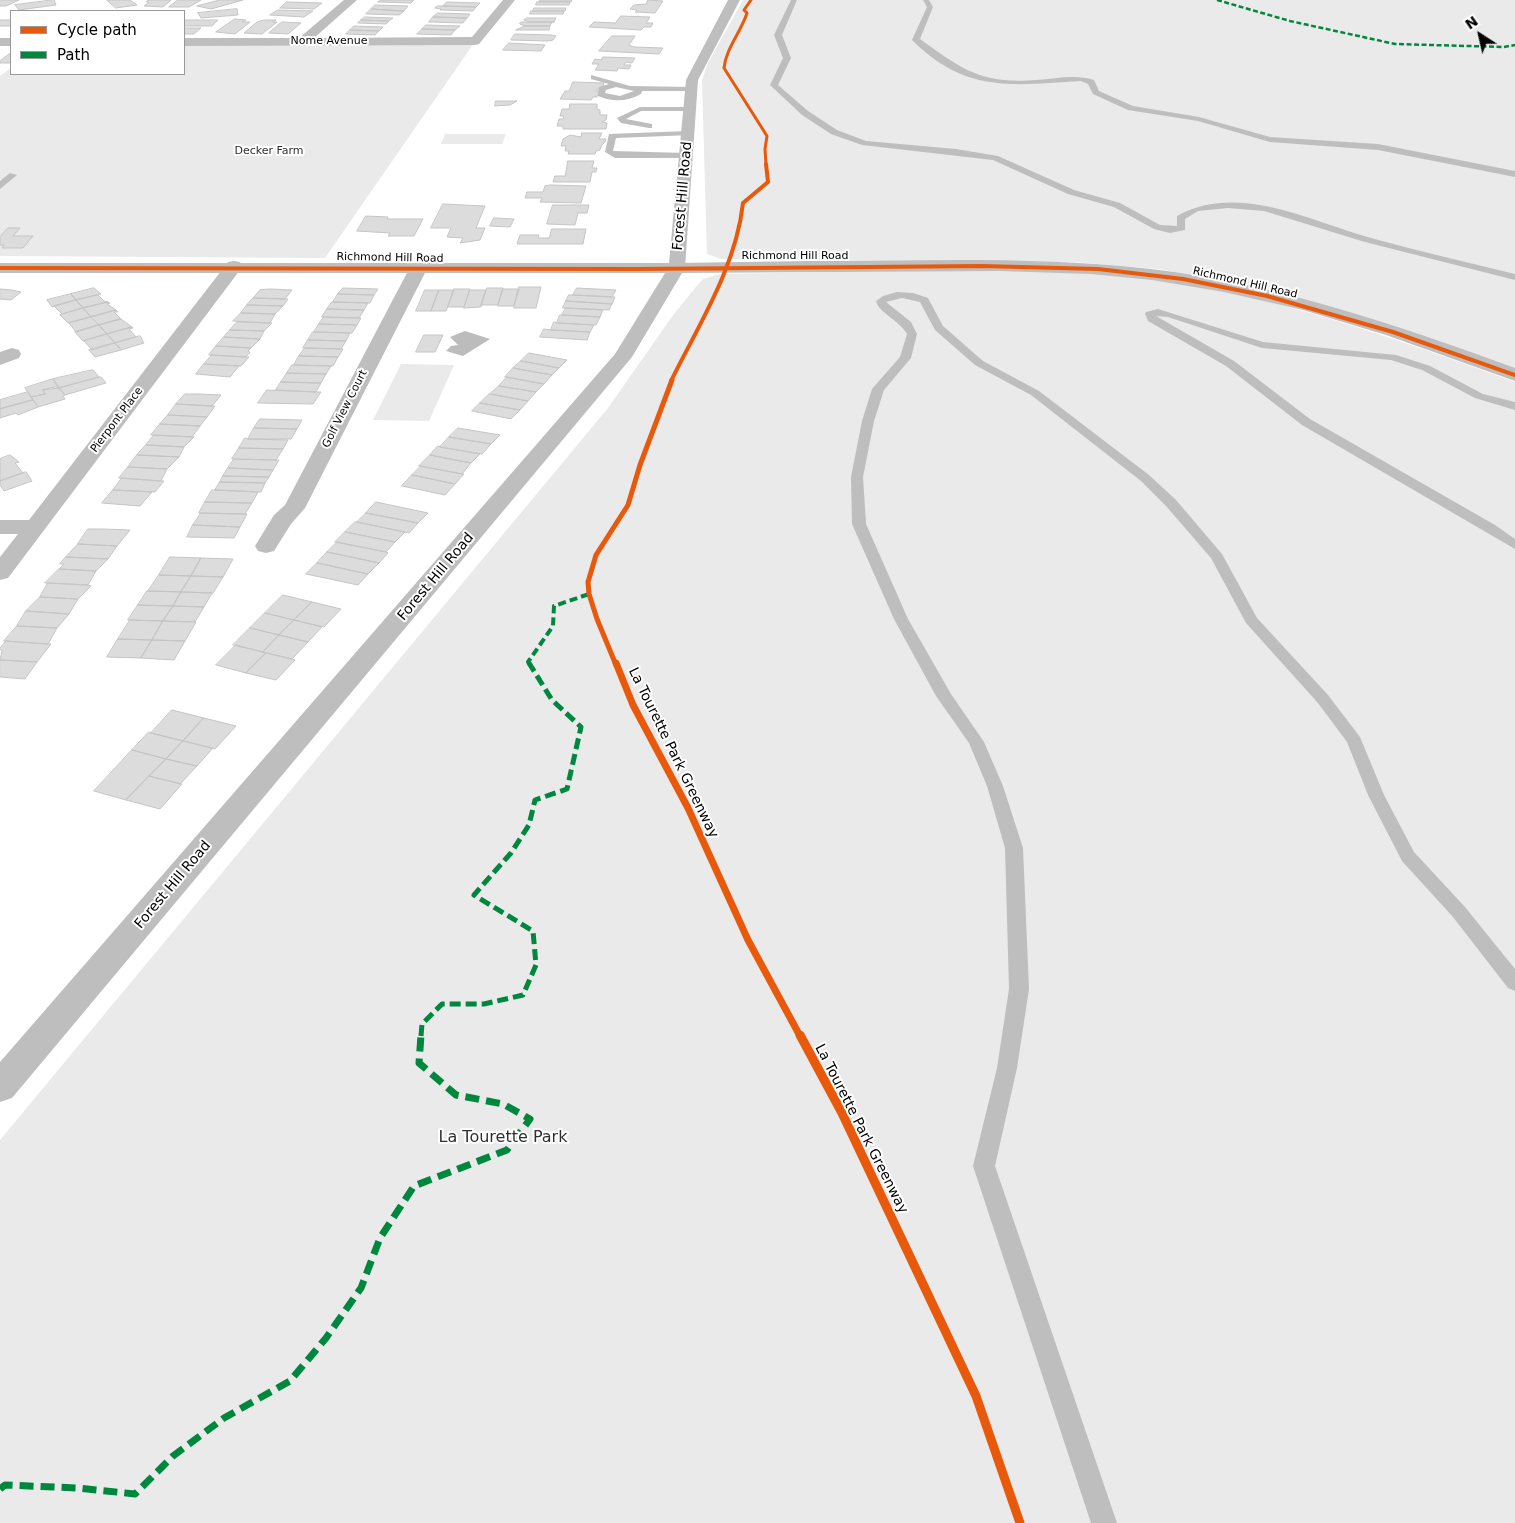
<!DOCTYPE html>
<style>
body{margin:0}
#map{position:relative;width:1515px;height:1523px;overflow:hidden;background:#fff;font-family:"DejaVu Sans",sans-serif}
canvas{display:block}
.legend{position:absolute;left:10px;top:10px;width:175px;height:65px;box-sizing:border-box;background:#fff;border:1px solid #999;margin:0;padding:6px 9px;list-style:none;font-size:15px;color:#000}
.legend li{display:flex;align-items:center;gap:10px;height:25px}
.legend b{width:25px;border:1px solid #999}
.north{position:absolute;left:1455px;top:10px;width:50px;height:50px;-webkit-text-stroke:4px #fff;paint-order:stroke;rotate:325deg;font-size:14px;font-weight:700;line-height:20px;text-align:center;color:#000}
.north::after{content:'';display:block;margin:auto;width:18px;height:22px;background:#000;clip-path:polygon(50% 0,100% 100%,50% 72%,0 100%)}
</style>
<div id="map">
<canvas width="1515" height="1523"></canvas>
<ul class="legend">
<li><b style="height:6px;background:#e8590c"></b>Cycle path</li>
<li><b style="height:6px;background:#00873e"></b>Path</li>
</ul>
<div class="north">N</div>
</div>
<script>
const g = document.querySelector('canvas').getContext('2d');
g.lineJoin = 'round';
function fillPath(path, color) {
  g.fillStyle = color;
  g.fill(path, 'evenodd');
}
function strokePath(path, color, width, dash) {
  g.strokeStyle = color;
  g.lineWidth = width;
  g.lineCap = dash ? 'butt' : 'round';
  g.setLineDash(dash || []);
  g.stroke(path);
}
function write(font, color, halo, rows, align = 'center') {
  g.font = font + ' "DejaVu Sans",sans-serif';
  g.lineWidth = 4;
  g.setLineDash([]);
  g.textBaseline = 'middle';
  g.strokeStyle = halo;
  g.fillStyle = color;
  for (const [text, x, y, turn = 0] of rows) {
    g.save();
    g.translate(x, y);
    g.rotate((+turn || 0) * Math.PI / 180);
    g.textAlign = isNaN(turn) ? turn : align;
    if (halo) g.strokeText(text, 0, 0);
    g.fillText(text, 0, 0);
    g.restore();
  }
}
fillPath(new Path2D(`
 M743,0H1515V369L1244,285L1158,269L1075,262L721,259L707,254L702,80L708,63Z
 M474,43L325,258L0,256V76L11,68V74H184V45Z
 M445,134H506L502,144H441Z
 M961,270C1025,271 1091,268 1154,278C1279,297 1397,339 1515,382V1523H0V1140L608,408L671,318L695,288L703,279L719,274Z
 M401,364L454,365L429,421L373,420Z`), '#eaeaea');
fillPath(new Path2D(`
 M465,331L490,339L463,356L446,351L451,346L458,345L450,337Z`), '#bcbcbc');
const building = new Path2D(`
 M0,0H19L6,6H0Z
 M54,0L56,5L19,10L15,5Z
 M107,0H130L137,5L116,8Z
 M148,0H171L163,7L144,6L149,2H147Z
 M178,0H201L189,7H169Z
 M220,0H243L211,9L197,6Z
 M381,0H414L411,3L378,2Z
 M540,0H572L571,2H539Z
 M648,0L663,1L655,13L635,12L637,10L630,9L634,5L646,4Z
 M287,2L322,3L314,9L280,8Z
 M447,2L480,3L476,7L443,6Z
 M537,2H570L569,5H536Z
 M375,5L408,6L404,11L371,9Z
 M438,6H443L476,7L473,11L440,10L441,9L435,8Z
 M534,8H566L565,11H533Z
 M237,9L238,15L201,18L198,13Z
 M371,9L404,11L399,15L366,14Z
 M278,10L313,11L304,17L270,15Z
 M531,11H564L563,14H530Z
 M438,13L470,14L467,18L433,17Z
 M621,16L650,17L646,23H653L651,27H644L641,30L589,27L594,22L615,23Z
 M365,17L393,18L389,21L361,20Z
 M433,17L467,18L463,23L429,22Z
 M527,18H556L554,22H529L524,20Z
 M235,19L246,20L242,22H250L235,34L216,32Z
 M0,20H11V26H0Z
 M184,20H218L212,26H184Z
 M265,20H276L273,22H277L262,34L244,33L257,22Z
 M361,20L389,21L386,24L358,23Z
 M282,22L301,23L288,34L269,33Z
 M521,22H554H552L550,26H525L520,24Z
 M426,25L460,26L455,30L422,29Z
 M354,26L383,27L379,31L350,30Z
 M525,26H550L549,30H516Z
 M184,28H201L194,34H184Z
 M422,29L455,30L451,35L417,34Z
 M350,30L379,31L375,35L346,34Z
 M515,34L552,35L556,36L553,40L548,41L511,40Z
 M612,36H635L629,45L634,47L663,48L659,54L599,51Z
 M509,43L545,45L541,51L503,50Z
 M11,53V63H0V61Z
 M603,57L635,58L632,63L626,62L624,65H631L629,69L618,68L617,71L595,70L599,64H592L595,59L601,60Z
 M573,82L604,83L602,89H597L596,91H600L597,97H593L591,100L560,99L565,91H569Z
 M496,101H517L510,105L495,106Z
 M570,104H597V109L600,110V115H607L606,120L602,122L607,123L606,129H563V126H557L559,119H563L564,116H560L562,109H569Z
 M582,133H602L599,139H606L605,142L601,146L600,150L596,151L595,154H568L569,151H565L566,146H561L563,139L570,135L581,137Z
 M568,161H594L592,168H597L596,172H592L590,182H553L555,176H565Z
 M551,185L586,186L581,203L540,202L542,198H525L527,192H543L545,186Z
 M443,204L485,206L476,228H485L480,240L460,243L463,238L447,237L451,228H431Z
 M553,205H589L587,213H578L575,225L547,224Z
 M366,216L388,217L387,219H423L414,236H388L390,233L357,231Z
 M494,218L514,219L510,227L490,226Z
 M8,228H20L13,236H33L23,248H2L4,245H0V237Z
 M552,229H586L583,244H517L520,235H539L538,238H549Z
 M519,287H541L536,308H514Z
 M94,288L101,294L76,300L71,294Z
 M343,288L378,289L374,295L338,294Z
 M487,288H503L498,305H481Z
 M577,288L616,290L612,297L573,295Z
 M0,289L12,290L21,292L11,300L0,299Z
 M270,289L292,290L285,299L253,298L260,290Z
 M454,289H470L464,307H448Z
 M503,289H519L514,306H498Z
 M425,290H439L431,311H416Z
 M439,290H454L446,311H431Z
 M470,290H486L481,307L464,308Z
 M71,294L76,300L52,307L47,300Z
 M338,294L374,295L370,303L333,302Z
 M98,295L104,301L108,302L83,308L76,300Z
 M569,295H573L615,297L612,304L566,301Z
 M253,298L285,299H288L283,306L247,305Z
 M76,300L83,308L62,314L54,306Z
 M566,301L612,304L609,310L563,308Z
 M108,302L110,303L107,304L116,310L91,317L83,308Z
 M332,302H333L368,303L364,310L327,309Z
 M247,305L283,306L275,314L241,313Z
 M83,308L91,317L68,323L60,315Z
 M566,308L603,310L600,317L562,315Z
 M327,309L364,310L359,318L322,317Z
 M116,310L118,312H114L121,319L99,325L91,317Z
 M241,313L275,314L270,323L233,321Z
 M560,315H562L600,317L596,325L557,323Z
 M91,317L99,325L76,332L69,323Z
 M324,317L359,318H361L357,325L319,324Z
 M121,319L132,327L107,334L99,325Z
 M237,322L270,323H272L264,331L230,330Z
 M554,322L557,323L594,325L590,332L551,330Z
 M319,324L357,325L352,333L314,332Z
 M99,325L107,334L83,341L75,332Z
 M132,327L133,328L129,329L136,337L115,343L107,334Z
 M544,329L551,330L590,332L587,340L540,337Z
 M230,330L264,331L260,339L224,337Z
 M313,332H314L350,333L346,341L308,340Z
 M107,334L115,343L92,350L84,341Z
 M424,335H443L435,352H416Z
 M140,336L144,343L121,350L115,343Z
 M224,337L260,339L251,348L216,346Z
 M308,340L346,341L341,349L303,348Z
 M115,343L121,350L95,357L89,350Z
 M216,346L251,348L248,351L250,352L246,357L209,355Z
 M305,348L341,349H343L338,357L299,356Z
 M529,353L567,360L559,368L521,361Z
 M212,355L246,357H249L241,366L204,364Z
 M299,356L338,357L333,366L294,365Z
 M521,361L559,368L552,375L513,368Z
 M204,364L239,366L230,377L196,374Z
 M292,365H294L331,366L326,374L287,373Z
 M513,368L552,375L544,384L505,377Z
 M93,370L99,377L77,383L59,388L53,379Z
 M287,373L326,374L321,383L281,382Z
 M101,377L106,383L65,395L59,388Z
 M507,377L544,384L536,392L499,386Z
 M53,379L59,388L43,390L45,394L31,397L25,388Z
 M281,382L321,383L316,392L276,390Z
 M499,386L536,392L528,401L490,394Z
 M56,387L59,388L65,395L63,396L65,399L38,407L31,397L45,394L43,390Z
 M267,390L316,392H321L313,404L258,403Z
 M28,392L33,400L0,409V400Z
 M185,394H198L221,395L212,406L176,404Z
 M489,394H490L528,401L520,410L480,403Z
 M33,400L38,407L18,415L16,413L0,418V409Z
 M480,403L520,410L511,419L472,411Z
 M176,404L212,406H215L207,417L168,415Z
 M168,415L207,417L200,426L160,424Z
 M260,419L302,420L297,429L254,428Z
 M160,424L200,426L192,437L151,435Z
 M254,428L297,429L291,439H248Z
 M458,428L500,435L491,444L449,437Z
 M154,435L192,437H194L184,447L146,445Z
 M449,437L491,444L482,454L440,447Z
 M245,438L248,439L288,440L283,449L239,448Z
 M146,445L184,447L179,457L137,455Z
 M438,446L440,447L480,454L471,463L430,455Z
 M239,448L283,449L276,460L232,459Z
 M10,455L19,462L15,463L23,473L0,481V459Z
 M137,455L179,457L167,469L128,467Z
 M430,455L471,463L462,474L419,466Z
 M234,459L276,460H279L273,470L228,468Z
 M421,466L462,474H464L455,484L412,475Z
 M128,467L167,469L161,481L119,478Z
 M228,468L273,470L269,477L223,476Z
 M26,472L32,481L4,491L0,485V481Z
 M412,475L455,484L445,495L402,486Z
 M223,476L269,477L265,483L220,482Z
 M122,478L161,481H164L155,492L113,490Z
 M220,482L265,483L261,492L215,490Z
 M113,490L152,492L140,506L102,503Z
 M212,490H215L258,492L252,503L205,502Z
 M205,502L252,503L245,514L199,513Z
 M376,502L428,513L418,523L366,513Z
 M201,513L245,514H247L240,527L193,525Z
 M366,513L418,523L409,533L357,522Z
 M355,522H357L405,532L395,542L345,532Z
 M193,525L240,527L234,538L187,537Z
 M88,529H103L130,530L117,546L78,544Z
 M345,532L395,542L386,552L335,542Z
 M337,542L386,552L388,553L379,563L327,552Z
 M78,544L117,546L108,559L66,557Z
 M327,552L379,563L368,574L317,563Z
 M66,557L108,559L96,571L59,569L64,564H60Z
 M170,557L201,558L191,576L159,575Z
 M201,558L233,559L223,577L191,576Z
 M317,563L368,574L358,585L306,574Z
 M59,569L96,571L88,585L45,583Z
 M159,575L191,576L181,592L148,591Z
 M191,576L223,577L213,593L181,592Z
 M48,583L88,585L91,586L78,599L40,597Z
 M147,591H148L181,592L173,606L138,605Z
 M181,592L212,593L204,607L173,606Z
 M283,595L312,602L294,620L265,613Z
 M40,597L78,599L69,614L26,611Z
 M312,602L341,609L324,627L294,620Z
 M138,605L173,606L163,621L128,620Z
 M173,606L204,607L195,622L163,621Z
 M26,611L69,614L57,628L17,626Z
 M265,613L294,620L279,635L250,628Z
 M130,620L163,621L152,640L118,639Z
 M294,620L322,627L308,642L279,635Z
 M163,621L195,622H196L185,641L152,640Z
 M17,626L57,628L48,644L4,641Z
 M250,628L279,635L263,652L233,645Z
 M279,635L308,642L292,659L263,652Z
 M118,639L152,640L141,658L107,657Z
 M152,640L185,641L174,660L141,658Z
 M6,641L48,644H51L37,662L0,660L2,651L0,649Z
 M236,645L263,652L266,653L246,673L216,665Z
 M266,653L292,659L295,660L276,680L246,673Z
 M0,660L37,662L25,679L0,677Z
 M172,710L204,718L183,741L151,733Z
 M204,718L236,726L215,749L183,741Z
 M149,732L151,733L183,741L166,759L132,750Z
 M183,741L213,748L197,766L166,759Z
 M132,750L166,759L126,800L94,791Z
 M166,759L197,766L180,784L149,776Z
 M149,776L182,784L160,809L126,800Z`);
fillPath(building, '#dcdcdc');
strokePath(building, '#c5c5c5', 1);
fillPath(new Path2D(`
 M791,0H797L782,35L791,58L778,85L808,111L837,130L866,141L956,149L998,156L1074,190L1120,203L1160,225L1177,226V216C1238,182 1310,221 1371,238C1418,251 1467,262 1515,274V280L1365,242L1264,211L1228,208L1198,211L1185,219V230L1170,233L1154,229L1114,207L1068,194L993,160L862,145L831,134L802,115L770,85L783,58L774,35Z
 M923,0H929L933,7L920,39C963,70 981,84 1036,80C1056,79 1075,74 1094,80L1099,91L1133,106L1199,117L1270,137L1378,144L1515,171V177L1378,150L1270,142L1198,121L1128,110L1093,94L1088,84L1081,81C1013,85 966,94 912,40L927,7Z
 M591,75L630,86L691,87L695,89L691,91H642L641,94C627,102 612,102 598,96L599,87L609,84L591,79ZM616,87L634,91L620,96L605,93L606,90Z
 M640,107H690L694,109L690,111H641L626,119L652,124V128H649L621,123L617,118Z
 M688,131L692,133L691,135L616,138L613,151L686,153L689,154V158H615L605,152L609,134Z
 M10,173L17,175L0,189V181Z
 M897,292L913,293L928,298L943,326L983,361L1039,391L1149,475L1176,500L1222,554L1257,618L1328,695L1360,737L1384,795L1414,852L1465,907L1515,969V991L1508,988L1453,917L1402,861L1368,795L1347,742L1318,703L1246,623L1211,558L1166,506L1141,481L1031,395L975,365L935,330L920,302L902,298L886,302L911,322L917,334L911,358L884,390L874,421L863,477L866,524L908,619L951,694L984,742L1003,786L1023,848L1029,989L1017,1068L995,1166L1117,1523H1091L973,1166L997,1068L1009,989L1005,848L987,786L969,743L936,696L894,619L852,524L851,477L862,421L872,389L900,357L907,334C900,321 878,312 876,301L883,296Z
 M1158,309L1263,342L1396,355L1430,366L1483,394L1515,402V410L1475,398L1422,370L1391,360L1262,348L1168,317L1156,316L1234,361L1310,419L1495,525L1515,539V549L1302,425L1226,366L1148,321L1145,314L1146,312Z`), '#bebebe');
fillPath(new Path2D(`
 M344,0H357L314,38L472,37L503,0H515L479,44L475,45L184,46V38H299Z
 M0,38H11V46H0Z
 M234,261L240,262L242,266L240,270L8,578L0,580V557L18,534H0V520H29L228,262Z
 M808,261C922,261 1038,256 1151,269C1276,284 1398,325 1515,368V381L1386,335L1303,310L1224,292L1152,280L1091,274L999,271L677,273L671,272L669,268L671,264L677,263Z
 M418,264L424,265L427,269L305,508L291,524L274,551L266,553L258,551L255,546L274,515L285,505L409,269L412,265Z
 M12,348L19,350L21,354L19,358L0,365V352Z`), '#bebebe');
fillPath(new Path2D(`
 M728,0H740L698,80L685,268L632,357L12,1098L0,1102V1062L615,354L665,273H0V263H669L686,80Z`), '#bebebe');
strokePath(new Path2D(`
 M1217,0L1290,21L1395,44L1504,47L1515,45`), '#00873e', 2.5, [5, 2.5]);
strokePath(new Path2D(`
 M530,665L528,662L553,626L554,606L589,594`), '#00873e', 4, [8, 4]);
strokePath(new Path2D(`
 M421,1036L422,1024L442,1004H484L523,995L536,965L533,931L474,895L511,853L529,825L535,800L567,789L581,727L552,700L529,663`), '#00873e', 5, [11, 5]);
strokePath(new Path2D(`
 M0,1489L5,1485L78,1488L135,1494L173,1456L224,1418L290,1381L326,1338L361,1288L380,1238L414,1186L507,1150L530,1119L503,1104L456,1095L419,1063L421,1035`), '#00873e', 7, [14, 7]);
strokePath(new Path2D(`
 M751,0L744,10L747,13C741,32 726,48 724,68L767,136L765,149L766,165`), '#e8590c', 3);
strokePath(new Path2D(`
 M0,268L638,269L982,266L1098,269L1183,279L1267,296L1393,332L1515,375
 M671,381C699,324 736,267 743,203L768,182L766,164`), '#e8590c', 4);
strokePath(new Path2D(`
 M616,665L597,619L589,594L588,582L596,555L628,505L640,465L672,380`), '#e8590c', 5);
strokePath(new Path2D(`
 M616,663L633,705L688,808L748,940L800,1036`), '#e8590c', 7);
strokePath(new Path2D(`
 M800,1035L842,1113L976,1396L1020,1523`), '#e8590c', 9);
write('11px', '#000', '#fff', [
 ["Nome Avenue",329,41],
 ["Richmond Hill Road",795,256],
 ["Richmond Hill Road",390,258,1],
 ["Richmond Hill Road",1245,283,13],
 ["Golf View Court",345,409,-63],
 ["Pierpont Place",117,420,-53]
]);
write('11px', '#2f2f2f', '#fff', [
 ["Decker Farm",269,151]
]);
write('14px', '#000', '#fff', [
 ["Forest Hill Road",683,196,-85],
 ["Forest Hill Road",436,577,-50],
 ["La Tourette Park Greenway",673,753,64],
 ["Forest Hill Road",173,885,-50],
 ["La Tourette Park Greenway",861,1129,63]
]);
write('16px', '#2f2f2f', '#fff', [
 ["La Tourette Park",503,1138]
]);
</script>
